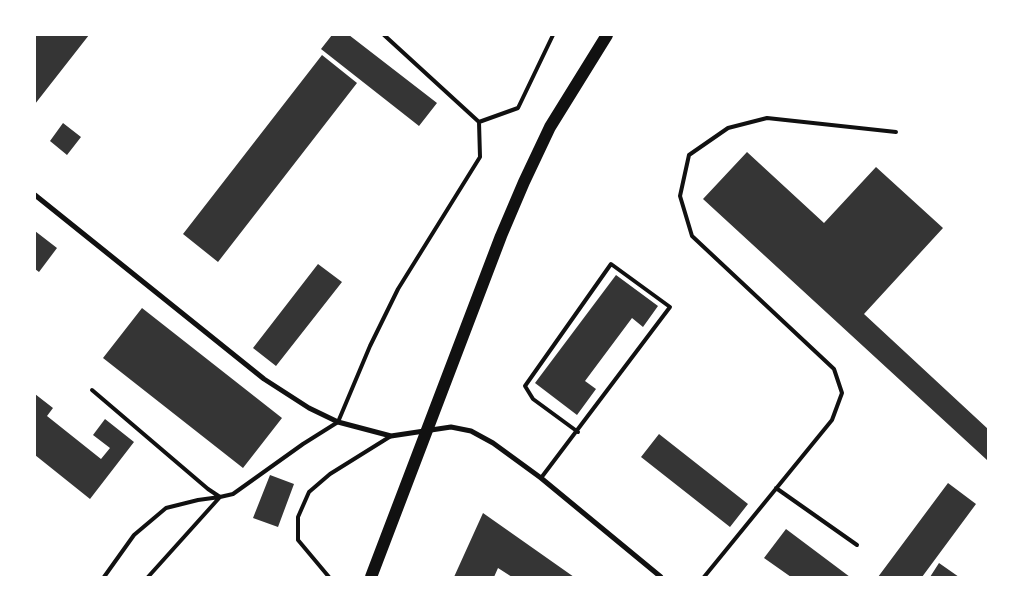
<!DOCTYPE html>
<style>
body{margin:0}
#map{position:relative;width:1023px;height:612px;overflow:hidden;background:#fff;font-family:"Exo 2",sans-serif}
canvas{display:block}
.frame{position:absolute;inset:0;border:36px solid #fff;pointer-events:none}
</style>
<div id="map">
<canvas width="1023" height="612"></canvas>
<div class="frame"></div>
</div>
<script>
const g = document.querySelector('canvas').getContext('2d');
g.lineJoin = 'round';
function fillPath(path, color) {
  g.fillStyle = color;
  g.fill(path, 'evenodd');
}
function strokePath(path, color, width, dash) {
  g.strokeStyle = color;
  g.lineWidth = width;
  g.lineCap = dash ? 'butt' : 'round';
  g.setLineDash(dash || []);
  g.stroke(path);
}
fillPath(new Path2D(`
 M35,35H89L35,104Z
 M332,35H349L437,103L419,126L321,49Z
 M322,55L357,83L218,262L183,234Z
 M63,123L81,137L67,155L50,141Z
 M747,152L824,223L876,167L943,228L864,314L988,429L987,460L703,199Z
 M35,231L57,248L39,272L35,269Z
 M318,264L342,282L276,366L253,348Z
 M616,275L658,306L643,327L632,318L585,381L596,389L577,415L535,383Z
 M142,308L282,418L243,468L103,358Z
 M35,394L53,408L47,416L101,459L110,448L93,435L105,419L134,442L90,499L35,455Z
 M659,434L748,504L730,527L641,457Z
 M270,475L294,484L278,527L253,518Z
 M948,483L976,504L922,577H878Z
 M483,513L574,577H512L498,568L494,577H454Z
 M786,529L850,577H791L764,558Z
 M939,563L959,577H930Z`), '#353535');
strokePath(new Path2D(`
 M479,122L518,108L553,35
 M92,390L208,489L220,497L233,494L303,444L338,422L370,346L398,289L480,157L479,122L384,35
 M541,478L670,307L611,264L525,386L533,399L578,432
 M776,488L857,545
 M104,577L134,535L166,508L198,500L220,497L148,577
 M329,577L298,540V517L309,492L330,474L391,436
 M704,577L832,420L842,393L834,369L692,236L680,196L689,155L728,128L767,118L896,132`), '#111', 4);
strokePath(new Path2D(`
 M35,195L264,379L309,408L338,422L391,436L451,427L471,431L493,443L541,478L661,577`), '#111', 5);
strokePath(new Path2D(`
 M371,577L501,236L524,182L550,127L607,35`), '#111', 12);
</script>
